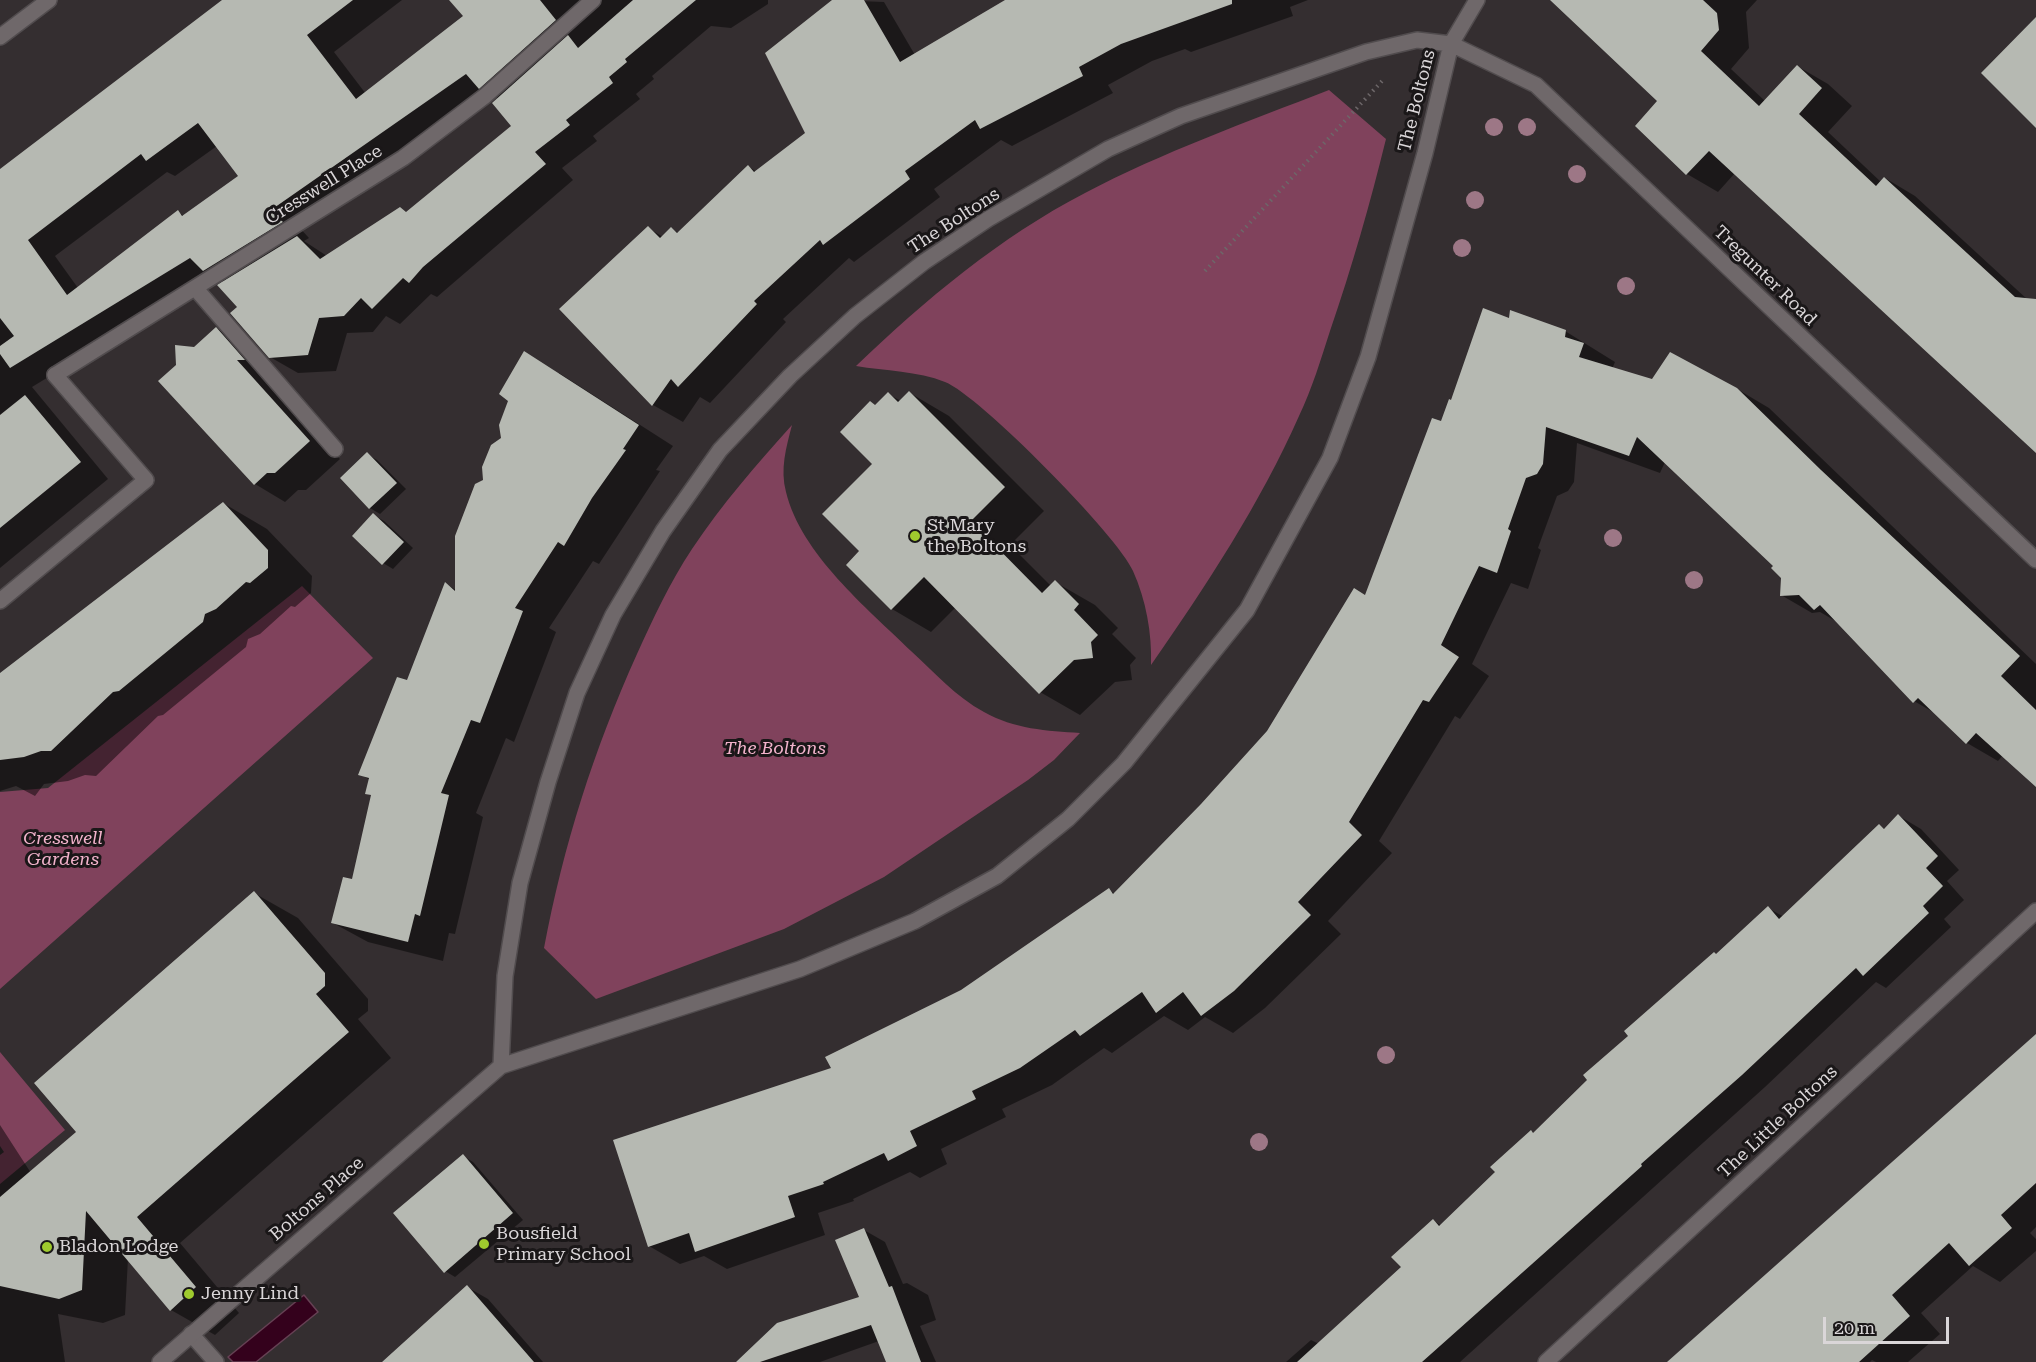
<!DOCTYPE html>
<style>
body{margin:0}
#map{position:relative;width:2036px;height:1362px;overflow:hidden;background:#342e30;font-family:"Roboto Serif",serif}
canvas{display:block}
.scale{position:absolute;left:1823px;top:1317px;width:126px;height:27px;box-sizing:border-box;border:3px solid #dad6d8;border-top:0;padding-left:8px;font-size:18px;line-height:21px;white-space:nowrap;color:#dad6d8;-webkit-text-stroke:4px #1a1718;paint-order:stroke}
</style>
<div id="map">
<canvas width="2036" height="1362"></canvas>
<div class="scale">20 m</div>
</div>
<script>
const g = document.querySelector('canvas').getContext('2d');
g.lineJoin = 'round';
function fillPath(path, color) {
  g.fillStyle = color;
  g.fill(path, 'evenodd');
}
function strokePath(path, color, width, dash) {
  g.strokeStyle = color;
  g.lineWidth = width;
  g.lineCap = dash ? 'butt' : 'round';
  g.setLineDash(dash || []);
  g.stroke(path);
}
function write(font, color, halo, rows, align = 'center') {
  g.font = font + ' "Roboto Serif",serif';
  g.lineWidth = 6;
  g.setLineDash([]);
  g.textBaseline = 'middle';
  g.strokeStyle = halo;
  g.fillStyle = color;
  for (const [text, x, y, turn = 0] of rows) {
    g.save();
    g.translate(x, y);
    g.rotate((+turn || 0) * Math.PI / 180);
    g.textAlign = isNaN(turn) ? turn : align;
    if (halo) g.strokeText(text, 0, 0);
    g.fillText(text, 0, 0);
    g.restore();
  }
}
fillPath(new Path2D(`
 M1329,90L1386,139C1370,204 1352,267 1330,331C1321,359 1312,389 1299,416C1260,504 1206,586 1151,665C1152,633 1146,600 1133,571C1119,537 979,395 945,382C918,371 885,371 856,366C925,300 1000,237 1085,193C1163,152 1247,122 1329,90Z
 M792,425C786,448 780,469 786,492C801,554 867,608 911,651C934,672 956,697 984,712C1014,729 1047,731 1080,733L1054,760L1028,780L884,877L784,929L596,999L544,948C563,846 594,749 637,654C653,619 670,582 692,549C722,504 756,465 792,425Z
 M302,586L373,658L0,989V792L48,788Z
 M0,1052L65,1130L0,1184V1155L4,1152L0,1146Z`), '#80425c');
const water = new Path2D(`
 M304,1295L318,1312L256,1362H233L228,1357Z`);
fillPath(water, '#34011c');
strokePath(water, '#664154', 1.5);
fillPath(new Path2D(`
 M224,0H402L334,52L366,94L465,17L472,0H768V4L731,28L711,26L652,76L654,79L636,94L640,99L593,136L597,141L562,168L573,180L437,297L431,294L400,324L386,316L373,332L347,333L336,371L298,373L270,357L225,282L214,276L32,387L108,479L0,568V170ZM489,93L499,99L513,126L407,213L327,256L304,241L309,238L298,226ZM217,146L241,177L184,216L178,212L78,288L55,256L167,172L175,176Z
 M834,0L884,2L915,55L1008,0H1308L1290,7L1293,16L1191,52L1185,49L1152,61L1108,85L1113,93L1012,146L1001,140L934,189L940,197L854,262L849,258L783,319L786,322L710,403L700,397L683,422L653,405L561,309L648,228L663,237L671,229L679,233L749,167L757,172L807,133Z
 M1573,0H1757L1746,12L1749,48L1731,69L1765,101L1797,66L1828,84L1852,106L1828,132L1881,182L1885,178L1915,196L2028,300L2036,301V452L1735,173L1718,192L1687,174L1637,126L1659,101Z
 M1510,320L1565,331L1615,362L1612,369L1652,381L1737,389L1769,408L2036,664V785L2003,755L1998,761L1967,743L1938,715L1914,701L1839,623L1820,612L1812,613L1781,595L1783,578L1775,566L1665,462L1660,473L1577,443L1574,482L1568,491L1557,496L1538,548L1541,550L1528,589L1511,583L1472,664L1489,676L1460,719L1455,716L1379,841L1392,853L1328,921L1341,934L1265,1008L1233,1033L1205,1017L1188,1030L1164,1016L1112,1053L1104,1048L1052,1085L1002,1109L1006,1117L941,1149L947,1164L920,1178L910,1172L853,1199L854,1201L818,1213L825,1235L727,1269L704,1256L680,1264L649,1246L833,1069L962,991L1109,890L1115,894L1202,805L1268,732L1366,597L1452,402Z
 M216,328L247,346L266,378L340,459L306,490H298L285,502L255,484Z
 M559,373L673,446L656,470L660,471L599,564L593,561L549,628L556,632L514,742L506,738L476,813L483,817L455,934L449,933L443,961L368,942L333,923L353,881L373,796L366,793L370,780L360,774L408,682L446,584L456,590L485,481L502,439Z
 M910,393L949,416L1044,511L1010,545L1051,586L1055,582L1095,605L1118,628L1112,634L1136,658L1130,665L1132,680L1115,682L1080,715L1040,692L956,607L931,632L892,609L861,551L874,464L876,406L888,394L901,401Z
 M367,454L377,460L406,489L380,514L370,508L342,478Z
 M223,503L267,529L312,576L311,593L295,607L291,606L260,634L248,639L246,647L163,715L158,716L96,776L85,775L68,781L44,784L35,796L16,786L0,791V675Z
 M374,515L384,521L413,548L393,569L383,563Z
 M1899,816L1921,829L1959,870L1947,881L1964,900L1944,919L1951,927L1886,988L1876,982L1765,1087L1460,1362H1286L1311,1340L1319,1344L1403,1268L1434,1221L1442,1226L1768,908L1784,917L1880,826L1885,829Z
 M254,893L298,918L368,999V1011L358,1019L391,1058L180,1243L239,1313L215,1335L171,1310L128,1258L125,1315L103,1323L58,1314L65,1362H0V1125L31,1173L78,1132Z
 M2036,1036V1227L2030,1233L2036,1239V1251L2000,1282L1973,1266L1921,1313L1940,1334L1908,1362H1876L1872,1360L1870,1362H1670Z
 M463,1156L473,1162L523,1220L455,1277L445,1271Z
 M864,1230L885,1242L903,1284L907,1283L928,1295L936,1320L920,1326L936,1362H888L879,1341L820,1362H738L861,1297Z
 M467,1287L488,1299L543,1362H416Z`), '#0007');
fillPath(new Path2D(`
 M222,0H353L307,35L356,99L463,16L449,0H540L556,20L479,89L466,74L271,210L283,222L203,271L190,258L10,368L0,354V346L14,336L0,318V169ZM198,123L238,176L182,216L178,210L67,295L28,240L141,154L146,161Z
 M633,0H696L625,59L627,62L609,77L613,83L566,120L570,125L535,152L546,164L423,267L409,283L403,278L372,309L361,298L344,316L319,318L308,355L269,358L230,313L237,307L217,285L297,236L320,259L400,207L406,212L511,126L492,103L568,35L578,48Z
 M832,0H864L900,62L1005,0H1232V4L1121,44L1079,67L1083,76L980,129L975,120L905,171L910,179L823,245L820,240L754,301L757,304L678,387L671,379L652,406L559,309L648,226L660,238L671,227L677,233L748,165L754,172L805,133L765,53Z
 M1550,0H1703L1717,13L1719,30L1701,51L1759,106L1797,65L1822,88L1799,114L1876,186L1884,177L2015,297L2036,299V453L1709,151L1686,175L1635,126L1657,101Z
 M2036,17V128L1981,73Z
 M1483,308L1509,318L1510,310L1566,330L1565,337L1584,343L1579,357L1652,379L1670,352L1737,388L1821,470L2020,656L2001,676L2036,710V787L1976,733L1966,744L1918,698L1913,703L1820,605L1814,610L1799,595L1780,596L1781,578L1771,568L1773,566L1637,437L1629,456L1546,427L1543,464L1537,474L1526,478L1508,529L1511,531L1497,573L1479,566L1441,645L1459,657L1429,702L1423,700L1349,822L1362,835L1298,902L1311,915L1234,991L1201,1016L1183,992L1156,1013L1142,992L1080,1036L1075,1030L1020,1068L972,1091L976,1099L910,1131L917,1146L888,1161L884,1153L823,1182L824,1184L788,1196L795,1217L695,1252L689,1233L648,1247L613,1140L831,1068L825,1057L961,990L1109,888L1113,894L1201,804L1267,731L1354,588L1365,595L1432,418L1441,421L1449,399L1451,400Z
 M216,327L245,360H237L310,441L275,473H267L254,485L158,381L176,365L175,345L194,347Z
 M524,351L639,425L623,449L626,450L592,498L564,546L558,542L515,608L523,611L480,723L471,720L441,793L449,795L420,916L415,914L408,942L331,923L343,877L352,879L371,795L365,794L369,778L358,775L397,677L407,680L445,582L455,591V536L475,484L483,480L482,467L491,445L501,438L499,425L508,401L499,394Z
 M909,391L1005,487L971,521L1042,593L1055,580L1079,604L1074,610L1098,635L1091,642L1093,658L1074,660L1039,694L924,577L891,610L846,565L859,551L822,514L872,464L840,432L870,401L875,405L888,392L898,402Z
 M25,395L81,462L0,528V415Z
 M367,452L397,483L369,509L340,478Z
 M223,502L268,550V568L250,583L246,582L216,609L205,614L203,622L119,691L113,692L51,751H41L24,757L0,760V673Z
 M373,513L404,542L382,565L352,536Z
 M1898,814L1938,856L1926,868L1943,886L1923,906L1929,913L1863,976L1856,968L1742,1075L1641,1164L1642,1166L1422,1362H1297L1401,1267L1391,1257L1433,1219L1439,1226L1495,1172L1490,1167L1531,1130L1533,1133L1587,1080L1583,1075L1628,1036L1624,1031L1714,952L1716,954L1768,906L1779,919L1879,824L1884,829Z
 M254,891L325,973V986L316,994L349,1032L137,1217L196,1287L170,1311L86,1211L82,1290L59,1299L0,1286V1197L76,1132L34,1083Z
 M2036,1034V1183L2001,1215L2012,1228L1969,1266L1949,1243L1892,1295L1910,1316L1859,1362H1667Z
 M463,1154L513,1213L444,1273L393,1213Z
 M864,1228L889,1287L892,1286L921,1362H886L871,1325L760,1362H736L777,1323L859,1297L835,1240Z
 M467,1285L534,1362H382Z`), '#b6b9b2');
const lane = new Path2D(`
 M196,289L335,449
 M55,375L403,158L485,96L593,0
 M191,1334L216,1362`);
const street = new Path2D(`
 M0,601L146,480L55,375
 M501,1066L505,976L520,883L548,782L577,693L613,615L663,531L720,450L790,376L855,316L924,262L988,219L1108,149L1181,116L1366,52L1417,40L1451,44L1536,85L2036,560
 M160,1362L501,1066L800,969L915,921L997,876L1068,819L1124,763L1247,610L1330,458L1368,357L1425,153L1451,44L1477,0
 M1546,1362L2036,911`);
const secondary = new Path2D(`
 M0,37L49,0`);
strokePath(lane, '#514c4e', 18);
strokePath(street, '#514c4e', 18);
strokePath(secondary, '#514c4e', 18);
strokePath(new Path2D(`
 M1205,271L1383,80L1382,78`), '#6d6769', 4, [1.5, 4.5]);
strokePath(lane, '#6f686a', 15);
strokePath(street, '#6f686a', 15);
strokePath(secondary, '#6f686a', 15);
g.fillStyle = '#9d7786';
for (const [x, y] of [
 [1494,127],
 [1527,127],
 [1577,174],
 [1475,200],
 [1462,248],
 [1626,286],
 [1613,538],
 [1694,580],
 [1386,1055],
 [1259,1142]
]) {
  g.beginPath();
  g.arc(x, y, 9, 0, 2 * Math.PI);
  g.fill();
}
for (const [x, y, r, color] of [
 [915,536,6,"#9fca2e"],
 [484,1244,6,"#9fca2e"],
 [47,1247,6,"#9fca2e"],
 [189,1294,6,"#9fca2e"]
]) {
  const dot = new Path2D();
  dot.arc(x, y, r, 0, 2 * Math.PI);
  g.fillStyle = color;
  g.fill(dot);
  strokePath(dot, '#1a1718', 2);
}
write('18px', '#dad6d8', '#1a1718', [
 ["The Boltons",1417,101,-76],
 ["Cresswell Place",324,185,-32],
 ["The Boltons",954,221,-33],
 ["Tregunter Road",1765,276,44],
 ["The Little Boltons",1778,1122,-43],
 ["Boltons Place",317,1199,-41]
]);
write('18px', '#dad6d8', '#1a1718', [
 ["St Mary",927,526],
 ["the Boltons",927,547],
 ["Bousfield",496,1234],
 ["Primary School",496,1255],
 ["Bladon Lodge",59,1247],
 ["Jenny Lind",201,1294]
], 'left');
write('italic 18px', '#f3b3cc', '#1a1718', [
 ["The Boltons",775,749],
 ["Cresswell",63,839],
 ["Gardens",63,860]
]);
</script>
